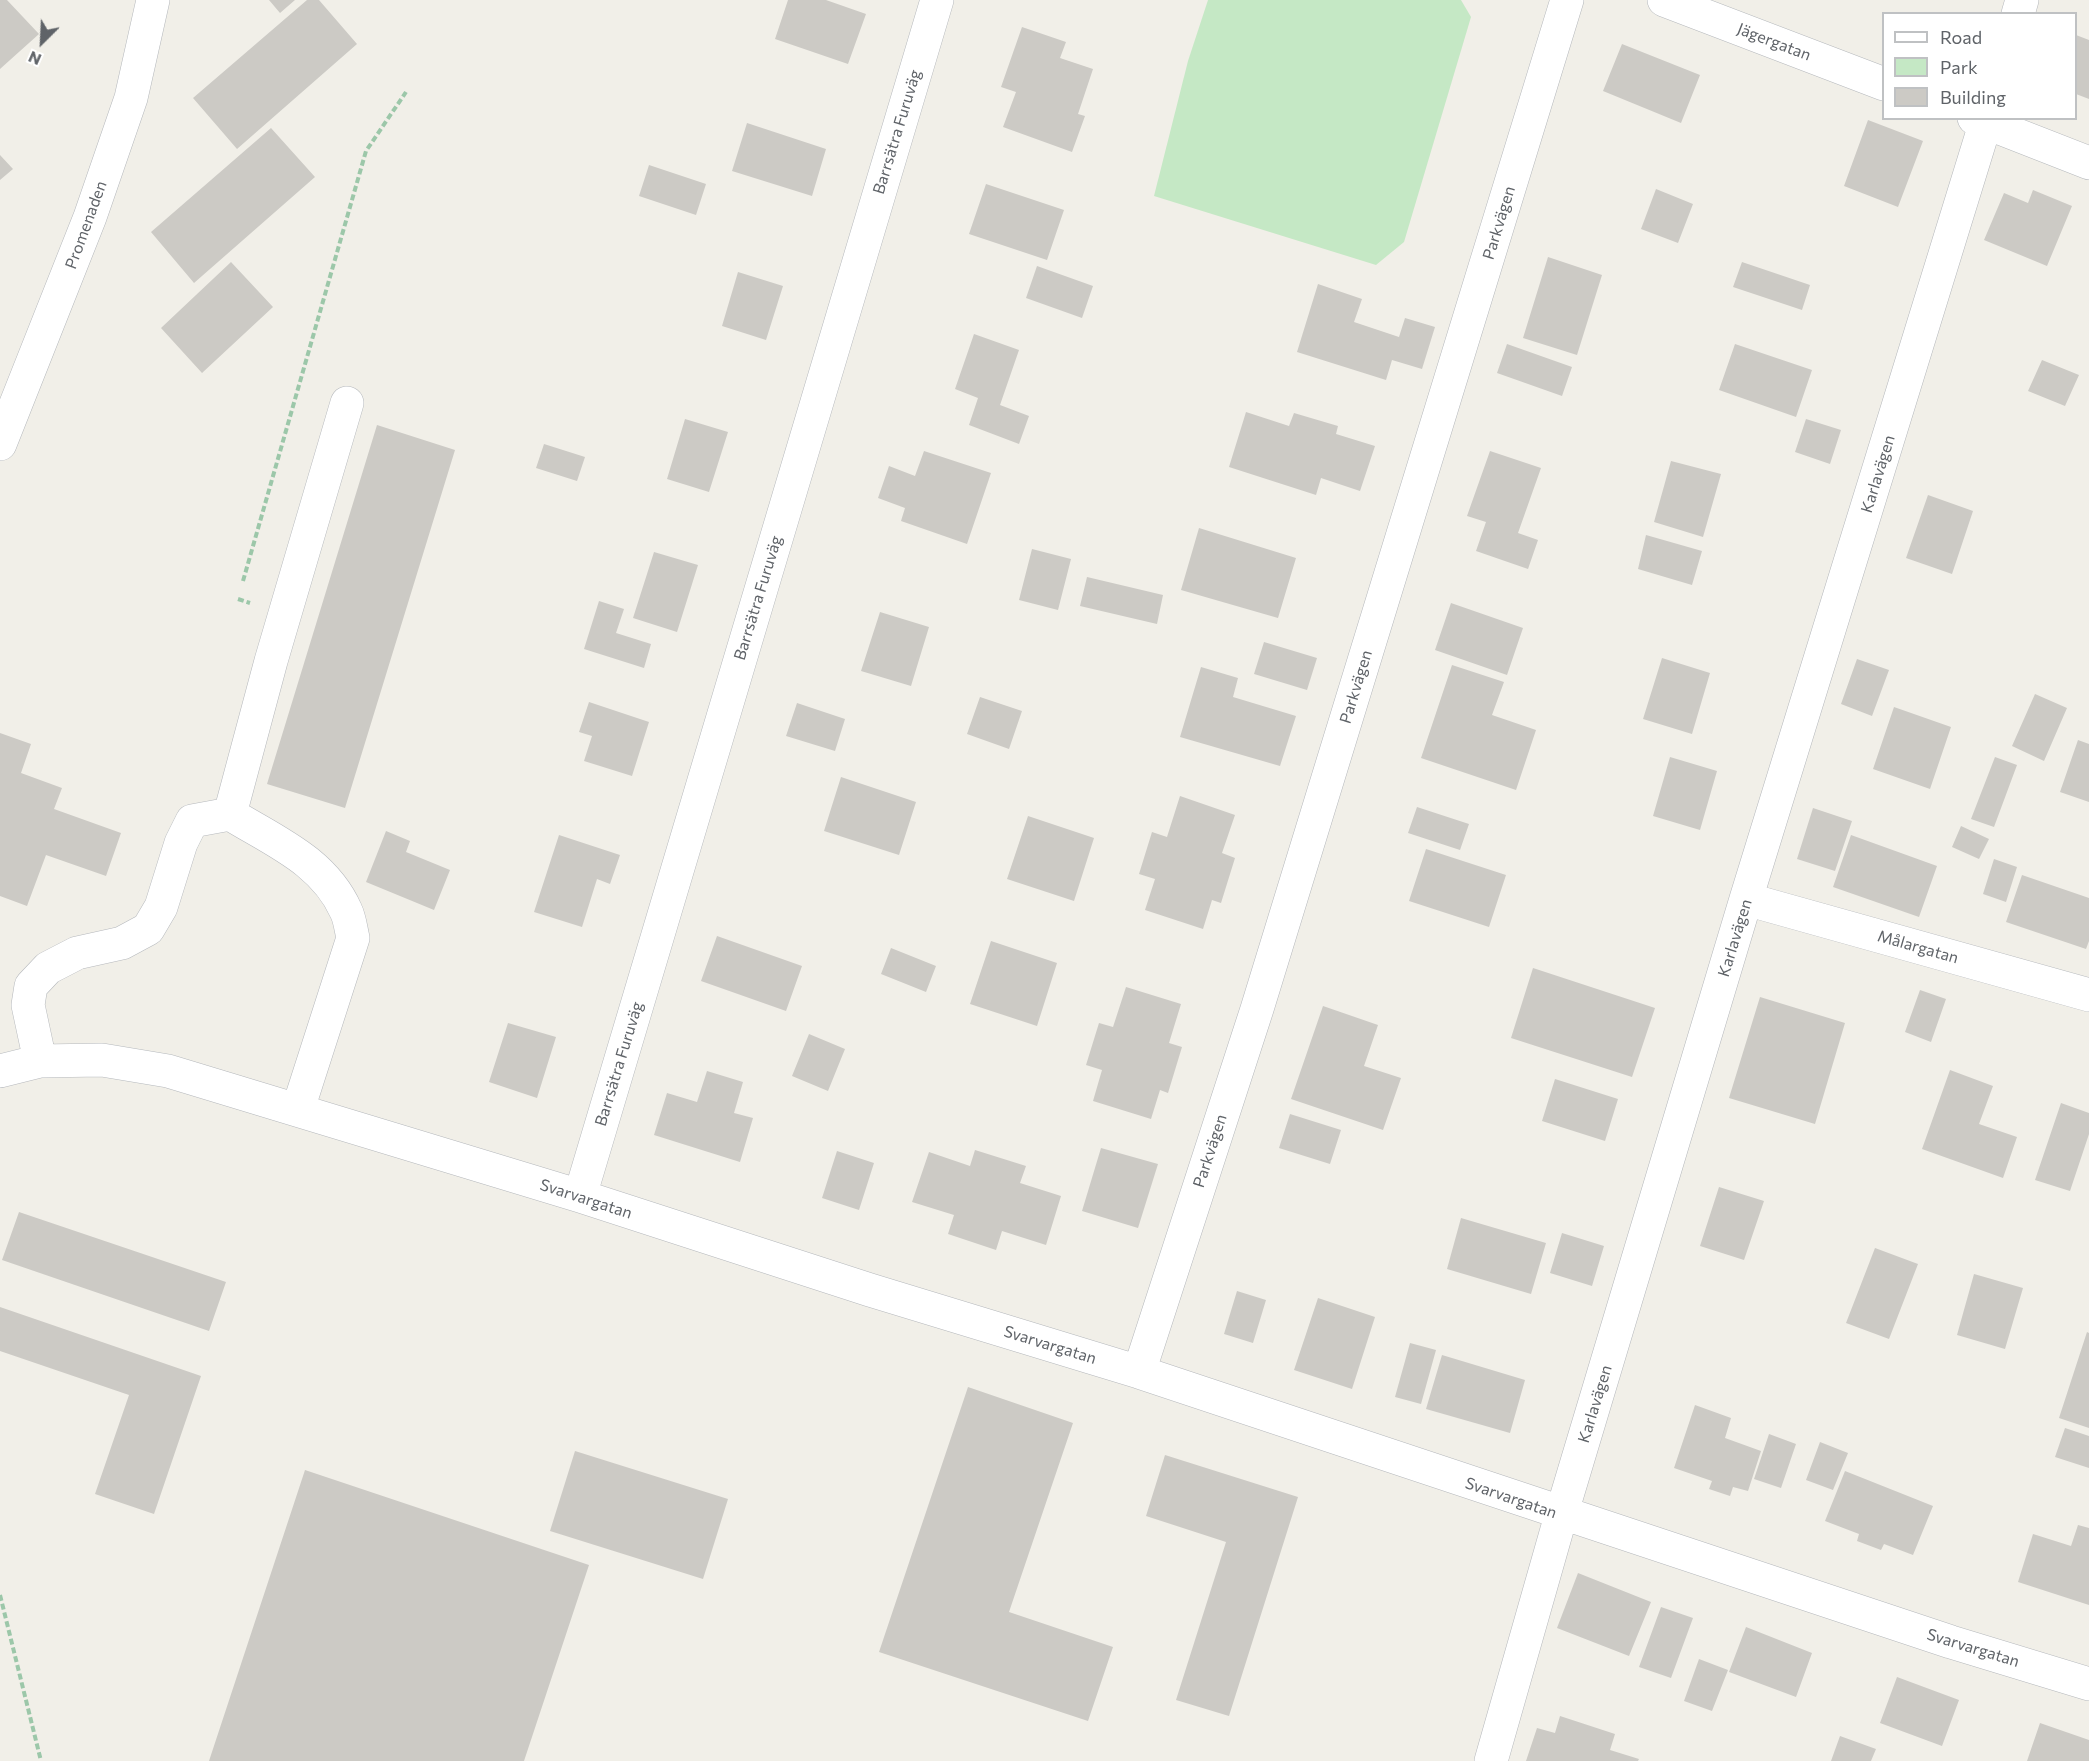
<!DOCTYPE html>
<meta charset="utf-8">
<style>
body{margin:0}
#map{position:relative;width:2089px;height:1761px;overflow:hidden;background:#f1efe8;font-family:Commissioner,sans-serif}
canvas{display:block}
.legend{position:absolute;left:1882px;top:12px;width:195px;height:108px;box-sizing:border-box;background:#fff;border:2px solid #bfc1c3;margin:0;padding:8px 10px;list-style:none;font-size:18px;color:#5f6368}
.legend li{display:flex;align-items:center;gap:12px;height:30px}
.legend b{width:30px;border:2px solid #bfc1c3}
.north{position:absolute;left:12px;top:12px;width:60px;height:60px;-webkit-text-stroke:4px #fff;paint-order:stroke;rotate:204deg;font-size:16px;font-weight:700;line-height:24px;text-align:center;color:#5f6368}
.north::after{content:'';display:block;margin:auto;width:21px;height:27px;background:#5f6368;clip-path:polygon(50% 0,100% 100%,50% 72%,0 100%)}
</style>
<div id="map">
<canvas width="2089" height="1761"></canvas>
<ul class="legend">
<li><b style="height:8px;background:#fff"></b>Road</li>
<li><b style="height:16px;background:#c5e8c5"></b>Park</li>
<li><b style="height:16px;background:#cccac5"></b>Building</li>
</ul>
<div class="north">N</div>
</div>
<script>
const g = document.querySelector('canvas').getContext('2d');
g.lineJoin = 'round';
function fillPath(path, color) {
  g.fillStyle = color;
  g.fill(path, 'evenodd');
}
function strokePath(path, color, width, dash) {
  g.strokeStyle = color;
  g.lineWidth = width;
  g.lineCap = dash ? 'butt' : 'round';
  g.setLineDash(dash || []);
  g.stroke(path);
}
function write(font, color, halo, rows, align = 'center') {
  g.font = font + ' Commissioner,sans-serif';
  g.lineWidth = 6;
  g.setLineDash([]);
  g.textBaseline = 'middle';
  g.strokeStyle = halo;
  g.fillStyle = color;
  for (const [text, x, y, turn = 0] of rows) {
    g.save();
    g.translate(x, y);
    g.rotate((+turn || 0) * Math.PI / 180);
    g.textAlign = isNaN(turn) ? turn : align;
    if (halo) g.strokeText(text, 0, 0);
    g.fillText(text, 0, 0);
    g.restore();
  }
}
fillPath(new Path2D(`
 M1208,0H1461L1471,17L1404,242L1376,265L1154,196L1188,61Z`), '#c5e8c5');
fillPath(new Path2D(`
 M0,0H7L39,34L0,69Z
 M269,0H295L280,13Z
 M307,0H319L357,44L237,149L193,98Z
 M788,0H826L866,14L848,64L775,39Z
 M1022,27L1066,42L1060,58L1093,69L1078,114L1085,116L1072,152L1003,127L1016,92L1001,87Z
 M2076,35L2089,40V99L2076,94Z
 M1622,44L1700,75L1681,123L1603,91Z
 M1868,120L1923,141L1898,207L1844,186Z
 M747,123L826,149L812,196L732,171Z
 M271,128L315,177L194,283L151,232Z
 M0,155L13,169L0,180Z
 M649,165L706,184L696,215L639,196Z
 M986,184L1064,210L1047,260L969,234Z
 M1656,189L1693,204L1678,243L1641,229Z
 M2033,190L2072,206L2047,266L1984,240L2004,193L2028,203Z
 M1548,257L1602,275L1577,355L1523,338Z
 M231,262L273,307L202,373L161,328Z
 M1742,262L1810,285L1802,310L1733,287Z
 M1037,266L1093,286L1082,318L1026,298Z
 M738,272L783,286L766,340L722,326Z
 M1318,284L1362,299L1354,322L1399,337L1405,318L1435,327L1422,369L1392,360L1386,380L1297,352Z
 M974,334L1019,350L1000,405L1029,416L1019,444L969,425L978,398L955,389Z
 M1507,344L1572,367L1562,396L1497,373Z
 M1735,344L1812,370L1796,417L1719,390Z
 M2042,360L2079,375L2065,406L2028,391Z
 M1246,412L1289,426L1294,413L1338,426L1336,434L1375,446L1360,491L1321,478L1316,495L1229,467Z
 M685,419L728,432L709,492L667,479Z
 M1806,419L1841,430L1830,464L1795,452Z
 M377,425L455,450L345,808L267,784Z
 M544,444L585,457L577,481L536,468Z
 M924,451L991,473L967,544L901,521L905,508L878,498L889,466L915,476Z
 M1490,451L1541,468L1518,533L1538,540L1528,569L1476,551L1486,522L1467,516Z
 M1671,461L1721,474L1703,537L1654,522Z
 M1928,495L1973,511L1952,574L1906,558Z
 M1199,528L1296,558L1278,618L1181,590Z
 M1646,535L1702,551L1692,585L1638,569Z
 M1032,549L1071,559L1058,610L1019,600Z
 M654,552L698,565L677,632L633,618Z
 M1087,577L1163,595L1157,624L1080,606Z
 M599,601L624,609L616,633L651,644L644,668L584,649Z
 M1451,603L1523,628L1507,675L1435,650Z
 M880,612L929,627L911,686L861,671Z
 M1264,642L1317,658L1307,690L1254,674Z
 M1662,658L1710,673L1692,734L1643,719Z
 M1857,659L1889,670L1872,716L1841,704Z
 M1452,665L1504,682L1492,715L1536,730L1516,790L1421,758Z
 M1201,667L1238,678L1233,697L1296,716L1280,766L1180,737Z
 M2035,694L2067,708L2044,761L2012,746Z
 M980,697L1022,711L1009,749L967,734Z
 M589,702L649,722L632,776L584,761L592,736L579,732Z
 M797,703L845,719L835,751L786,736Z
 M1894,707L1951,727L1930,789L1873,769Z
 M0,733L31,744L21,773L62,788L54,809L121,833L106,876L46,855L27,906L0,896Z
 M2078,740L2089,744V802L2060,792Z
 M1670,757L1717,771L1700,830L1653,816Z
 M1995,757L2017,765L1994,827L1971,819Z
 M841,777L916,802L899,855L824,831Z
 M1180,796L1235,815L1222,853L1235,858L1221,903L1212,900L1203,929L1145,910L1155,879L1139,874L1152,832L1167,837Z
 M1417,807L1469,824L1460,850L1408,833Z
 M1813,808L1852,821L1835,871L1797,859Z
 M1028,816L1094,838L1074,901L1007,879Z
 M1961,826L1989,839L1979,859L1952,847Z
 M386,831L410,841L406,852L450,870L434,910L366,882Z
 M559,835L620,855L610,884L597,879L582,927L534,912Z
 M1851,835L1937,866L1919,917L1833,887Z
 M1426,849L1506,875L1489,927L1409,901Z
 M1994,859L2017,867L2006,902L1983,894Z
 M2022,875L2089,898V941L2086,949L2006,922Z
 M717,936L802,966L786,1011L701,981Z
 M991,941L1057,963L1037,1026L970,1004Z
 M891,948L936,966L926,992L881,974Z
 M1533,968L1655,1008L1632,1077L1511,1038Z
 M1126,987L1181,1004L1169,1043L1182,1047L1168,1093L1160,1090L1151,1119L1093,1101L1102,1070L1086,1065L1099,1023L1113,1027Z
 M1920,990L1946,999L1931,1042L1905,1032Z
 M1760,997L1845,1023L1815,1124L1729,1098Z
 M1323,1006L1378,1025L1364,1066L1401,1078L1383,1130L1291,1099Z
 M508,1023L556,1037L537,1098L489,1082Z
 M809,1034L845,1049L828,1091L792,1076Z
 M1950,1070L1993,1086L1979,1124L2017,1137L2003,1178L1922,1149Z
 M707,1071L743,1082L734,1113L753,1118L740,1162L654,1135L667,1093L697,1102Z
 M1555,1079L1618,1099L1605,1141L1542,1121Z
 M2061,1103L2089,1113V1134L2070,1191L2035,1180Z
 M1290,1114L1341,1130L1330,1164L1279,1148Z
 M1101,1148L1158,1164L1138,1228L1082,1211Z
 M975,1150L1026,1166L1020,1183L1061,1196L1046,1245L1002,1231L996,1250L948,1234L954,1215L912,1202L929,1152L970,1166Z
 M837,1151L874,1163L859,1210L822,1198Z
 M1719,1187L1764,1201L1744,1260L1700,1246Z
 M19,1212L226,1282L209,1331L2,1260Z
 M1461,1218L1546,1243L1531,1294L1447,1269Z
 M1562,1233L1604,1246L1592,1286L1550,1273Z
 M1875,1248L1918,1264L1889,1339L1846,1323Z
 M1974,1274L2023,1288L2005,1349L1957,1335Z
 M1237,1291L1266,1300L1253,1343L1224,1334Z
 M1318,1298L1375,1317L1352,1389L1294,1370Z
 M0,1307L201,1376L154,1514L95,1494L129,1395L0,1351Z
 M2087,1332L2089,1333V1428L2059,1418Z
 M1410,1343L1436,1350L1421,1404L1395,1397Z
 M1442,1355L1525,1380L1510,1433L1426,1409Z
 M968,1387L1073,1423L1009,1612L1113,1647L1088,1721L879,1652Z
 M1695,1405L1731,1418L1725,1438L1761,1451L1748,1491L1733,1487L1730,1496L1709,1489L1712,1481L1674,1468Z
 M2065,1428L2089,1436V1468L2055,1457Z
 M1769,1434L1796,1444L1781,1488L1754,1479Z
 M1820,1442L1848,1453L1833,1490L1806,1480Z
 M575,1451L728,1499L703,1579L550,1531Z
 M1165,1455L1298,1497L1229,1716L1176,1700L1226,1542L1146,1516Z
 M305,1470L589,1565L524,1761H209Z
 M1845,1471L1933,1506L1913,1555L1884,1544L1881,1550L1857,1541L1859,1534L1825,1521Z
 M2078,1525L2089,1528V1605L2018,1582L2033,1534L2071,1546Z
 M1578,1573L1651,1602L1629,1656L1557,1628Z
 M1661,1607L1693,1618L1671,1678L1639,1667Z
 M1746,1627L1812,1653L1796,1697L1729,1672Z
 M1699,1659L1728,1670L1712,1711L1684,1701Z
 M1897,1677L1959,1700L1942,1746L1880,1723Z
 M1560,1716L1615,1734L1610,1750L1639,1759L1638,1761H1526L1537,1728L1555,1733Z
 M2040,1723L2089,1740V1761H2027Z
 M1840,1736L1876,1749L1871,1761H1831Z`), '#cccac5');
const street = new Path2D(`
 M1664,0L1884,84
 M2018,14L2022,0
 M1974,118L2089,163
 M0,444L90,217L131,98L153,0
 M230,814C274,841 324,861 346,911C350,919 351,930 353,938L298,1109
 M1746,899L2089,995
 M40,1061L28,1005L31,986L48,968L77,953L122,943L148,929L161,907L181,843L192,821L230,814L271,661L347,403
 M0,1071L40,1061L102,1060L168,1071L580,1196L870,1290L1139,1372L1951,1642L2089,1684
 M580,1196L937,0
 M1139,1372L1257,1009L1567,0
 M1491,1761L1562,1512L1746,899L1987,118`);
strokePath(street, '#b5b8bc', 34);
strokePath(new Path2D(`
 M243,581L366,151L406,92
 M238,599L250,603
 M0,1595L41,1761`), '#9cc7a9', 4, [6, 3]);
strokePath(street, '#fff', 33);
write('16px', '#5f6368', '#fff', [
 ["Jägergatan",1774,42,21],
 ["Barrsätra Furuväg",897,132,-73],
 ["Parkvägen",1499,223,-73],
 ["Promenaden",86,225,-70],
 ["Karlavägen",1878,474,-73],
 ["Barrsätra Furuväg",758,598,-73],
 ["Parkvägen",1356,687,-73],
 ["Karlavägen",1735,938,-73],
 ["Målargatan",1918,947,16],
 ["Barrsätra Furuväg",619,1064,-73],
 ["Parkvägen",1210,1151,-72],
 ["Svarvargatan",586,1199,18],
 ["Svarvargatan",1050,1345,17],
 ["Karlavägen",1595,1404,-73],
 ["Svarvargatan",1511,1498,19],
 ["Svarvargatan",1973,1648,17]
]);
</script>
